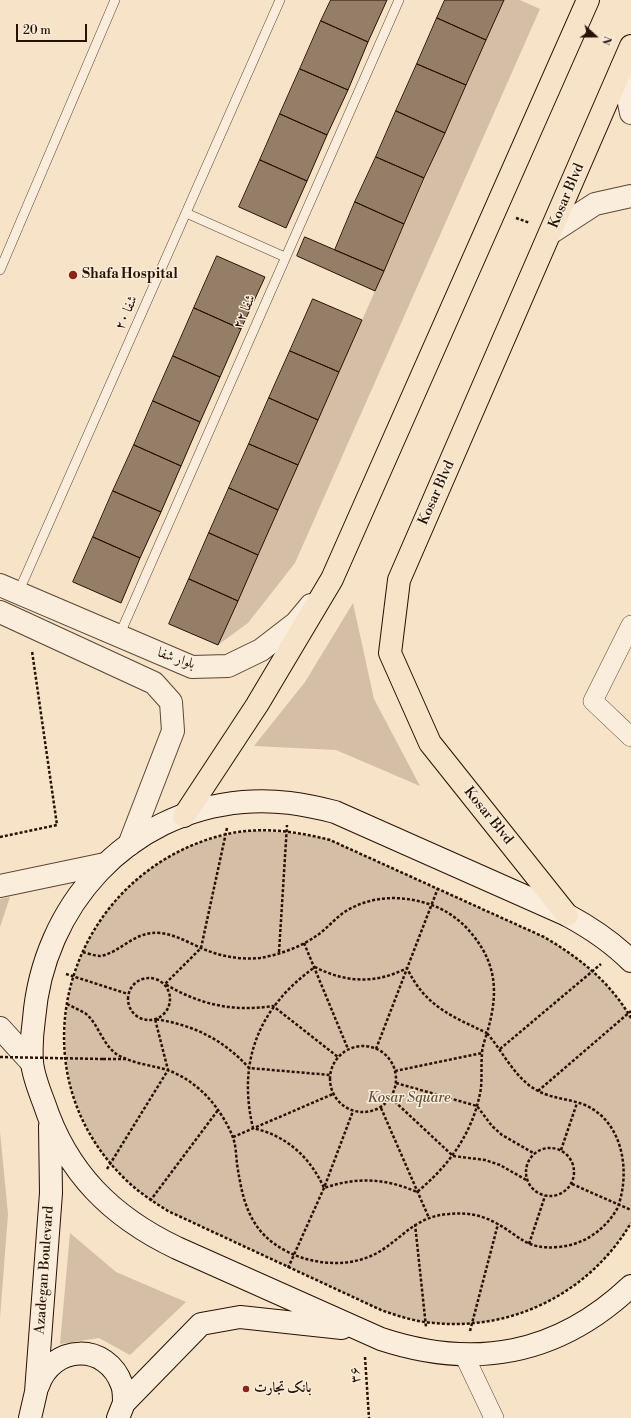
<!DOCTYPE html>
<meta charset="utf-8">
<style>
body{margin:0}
#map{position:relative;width:631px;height:1418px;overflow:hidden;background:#f7e3c8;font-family:"Libre Bodoni",serif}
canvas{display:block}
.north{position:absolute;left:575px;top:16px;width:40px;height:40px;-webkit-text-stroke:3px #faeddb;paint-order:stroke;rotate:111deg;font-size:11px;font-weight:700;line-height:16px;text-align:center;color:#291100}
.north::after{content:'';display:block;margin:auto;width:14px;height:18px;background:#291100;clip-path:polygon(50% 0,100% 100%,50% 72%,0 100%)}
.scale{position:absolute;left:16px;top:24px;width:71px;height:18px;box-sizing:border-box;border:2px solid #291100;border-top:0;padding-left:5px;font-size:12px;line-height:14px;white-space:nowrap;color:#291100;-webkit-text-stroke:3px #faeddb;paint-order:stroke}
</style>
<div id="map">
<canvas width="631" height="1418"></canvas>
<div class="north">N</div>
<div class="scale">20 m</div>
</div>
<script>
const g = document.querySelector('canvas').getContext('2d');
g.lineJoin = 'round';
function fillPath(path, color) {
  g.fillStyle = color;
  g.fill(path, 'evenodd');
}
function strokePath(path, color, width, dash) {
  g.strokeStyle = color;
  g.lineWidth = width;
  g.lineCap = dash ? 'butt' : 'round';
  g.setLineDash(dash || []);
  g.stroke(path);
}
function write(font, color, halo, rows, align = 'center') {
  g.font = font + ' "Libre Bodoni",Amiri,serif';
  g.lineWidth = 3;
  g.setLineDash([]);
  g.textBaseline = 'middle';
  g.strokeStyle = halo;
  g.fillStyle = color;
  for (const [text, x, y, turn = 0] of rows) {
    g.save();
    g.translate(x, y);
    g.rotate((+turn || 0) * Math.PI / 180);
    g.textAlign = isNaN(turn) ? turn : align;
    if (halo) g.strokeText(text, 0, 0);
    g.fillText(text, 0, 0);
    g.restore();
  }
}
fillPath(new Path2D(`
 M504,0H520L540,9L295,563L248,623L218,645Z
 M353,603L374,699L420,786L336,750L254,746L305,682Z
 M250,831C278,831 303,833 330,840L544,937C580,958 610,982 631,1018V1223C590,1292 514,1331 434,1323C416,1322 398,1316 381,1310L168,1211C152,1201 137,1191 124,1178C28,1082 54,920 172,855C196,841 223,835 250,831Z
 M10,897L0,927V899Z
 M0,1132L8,1214L0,1318Z
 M70,1233L116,1272L186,1302L130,1355L99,1338L60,1344Z`), '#d4bfa6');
const building = new Path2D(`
 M331,0H387L368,42L321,21Z
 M445,0H504L486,40L437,18Z
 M437,18L486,40L466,85L417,64Z
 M321,21L368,42L348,90L300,69Z
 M417,64L466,85L445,133L396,111Z
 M300,69L348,90L327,135L280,114Z
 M396,111L445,133L424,178L376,157Z
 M280,114L327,135L307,181L260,160Z
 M376,157L424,178L404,224L355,202Z
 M260,160L307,181L286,228L239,207Z
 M355,202L404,224L384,271L335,250Z
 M305,237L384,271L375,291L297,256Z
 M217,256L265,277L241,329L194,308Z
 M313,299L362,320L339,372L290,351Z
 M194,308L241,329L220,377L173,356Z
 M290,351L339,372L318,420L269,398Z
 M173,356L220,377L200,422L153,401Z
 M269,398L318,420L298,465L249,444Z
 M153,401L200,422L181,466L134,445Z
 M249,444L298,465L278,510L229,488Z
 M134,445L181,466L161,512L113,491Z
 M229,488L278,510L258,555L209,533Z
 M113,491L161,512L140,558L93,537Z
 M209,533L258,555L238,601L189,579Z
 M93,537L140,558L121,603L73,582Z
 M189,579L238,601L218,645L169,624Z`);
fillPath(building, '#947e68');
strokePath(building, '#291100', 1);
const service = new Path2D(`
 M186,213L285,257
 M0,270L115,0
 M18,593L280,0
 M119,636L399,0`);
const minor = new Path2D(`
 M631,625L593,701L631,737
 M464,1355L494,1418`);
const tertiary = new Path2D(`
 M622,67L631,113
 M552,232L595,204L631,196
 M0,585L192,667L228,666L261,650L296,623L311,605
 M0,612L154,683L171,702L173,731L129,845
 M0,886L105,864
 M0,1028L32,1063`);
const secondary = new Path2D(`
 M631,961C612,942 591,928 567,915L335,812C304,804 275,799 243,802C127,812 43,906 34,1019C32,1033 31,1048 32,1062C33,1075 39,1090 44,1103C67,1173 112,1217 177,1248L381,1339C475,1370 558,1355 631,1286
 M38,1386C52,1344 107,1342 122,1385C124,1390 124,1397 124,1403
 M30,1418L36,1392L51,1193L50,1126
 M118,1418L124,1403L201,1324L240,1317L342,1328`);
const primary = new Path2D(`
 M184,816L257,705L332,579L588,0
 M567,915L430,743L390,653L399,580L631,46`);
strokePath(service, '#5c4632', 10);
strokePath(minor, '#5c4632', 20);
strokePath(tertiary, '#5c4632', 24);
strokePath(secondary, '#291100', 24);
strokePath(primary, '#291100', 24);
strokePath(new Path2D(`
 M516,218L530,223
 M227,828L201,948L165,984C200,1005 234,1012 273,1006L338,1057
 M0,837L57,825L32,651
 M304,943L348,1049
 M279,952L287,825
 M66,974L128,994
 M128 999a21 21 0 1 1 42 0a21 21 0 1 1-42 0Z
 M67,1004C73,1007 79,1010 85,1013C99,1024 102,1045 118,1055C132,1063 149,1065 164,1069C185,1075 206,1092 218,1110C223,1117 229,1127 232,1135C236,1144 236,1155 237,1164C243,1203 250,1233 288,1252C316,1266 355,1268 382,1250C406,1234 418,1216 449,1214C465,1212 482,1215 496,1223C520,1236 526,1250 558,1247C583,1245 604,1231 617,1209C631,1174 624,1122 585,1105C565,1097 550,1100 530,1086C512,1072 502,1051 487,1033C485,1040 482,1047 482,1054C481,1065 482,1076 481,1088C474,1131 450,1165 417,1192C385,1178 356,1177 324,1188C310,1157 287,1136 253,1128C237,1061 259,1007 315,967C346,983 376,984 407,968C425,1006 451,1016 487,1033C498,995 498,966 472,934C459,918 442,907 422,902C397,895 369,897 346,911C335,918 327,929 316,936C301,947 278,955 260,958C239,960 219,956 201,948C188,942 175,935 161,933C134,930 121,953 100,956C95,956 87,953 82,952
 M631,1018C610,982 580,958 544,937L330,840C295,831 259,826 223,835C69,874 9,1065 124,1178C137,1191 152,1201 168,1211L381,1310C398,1316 416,1322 434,1323C514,1331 590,1292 631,1223
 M330 1079a33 33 0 1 1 66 0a33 33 0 1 1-66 0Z
 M376,1049L438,888
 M500,1049L601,964
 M103,1059H127
 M395,1071L482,1053
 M396,1083L477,1106L492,1126L502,1135L535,1154
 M538,1091L631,1011
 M391,1098L453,1156L485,1160L500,1165L528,1181
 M381,1108L429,1218
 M233,1137L333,1094
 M526 1172a24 24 0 1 1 48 0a24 24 0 1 1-48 0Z
 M561,1150L577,1103
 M107,1169L168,1070L155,1019C193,1025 223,1039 249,1068L330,1075
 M572,1184L631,1210
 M150,1201L218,1110
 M415,1224L426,1327
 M529,1244L545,1196
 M288,1268L324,1188L353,1111
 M470,1331L498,1224
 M365,1357L369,1418`), '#291100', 2.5, [3, 2]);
strokePath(service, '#faeddb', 9);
strokePath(minor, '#faeddb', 19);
strokePath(tertiary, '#faeddb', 22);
strokePath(secondary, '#faeddb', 22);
strokePath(primary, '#f7e3c8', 22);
strokePath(new Path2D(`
 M0,1057L103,1059`), '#291100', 2.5, [3, 2]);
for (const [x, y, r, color] of [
 [73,275,5,"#8f2418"],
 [246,1389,4,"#8f2418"]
]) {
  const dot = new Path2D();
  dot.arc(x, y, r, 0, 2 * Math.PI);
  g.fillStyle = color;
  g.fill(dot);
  strokePath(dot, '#faeddb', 1.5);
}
write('14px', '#291100', '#faeddb', [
 ["Kosar Blvd",567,196,-67],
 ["شفا ۲۲",245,312,-66],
 ["شفا ۲۰",127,313,-66],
 ["Kosar Blvd",437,493,-66],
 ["بلوار شفا",176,659,19],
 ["Kosar Blvd",488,816,51],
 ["Azadegan Boulevard",45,1270,-86],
 ["۳۶",356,1375,-93]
]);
write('bold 14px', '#291100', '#faeddb', [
 ["Shafa Hospital",82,275],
 ["بانک تجارت",254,1389]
], 'left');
write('italic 14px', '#654e3a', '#faeddb', [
 ["Kosar Square",409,1099]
]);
</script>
